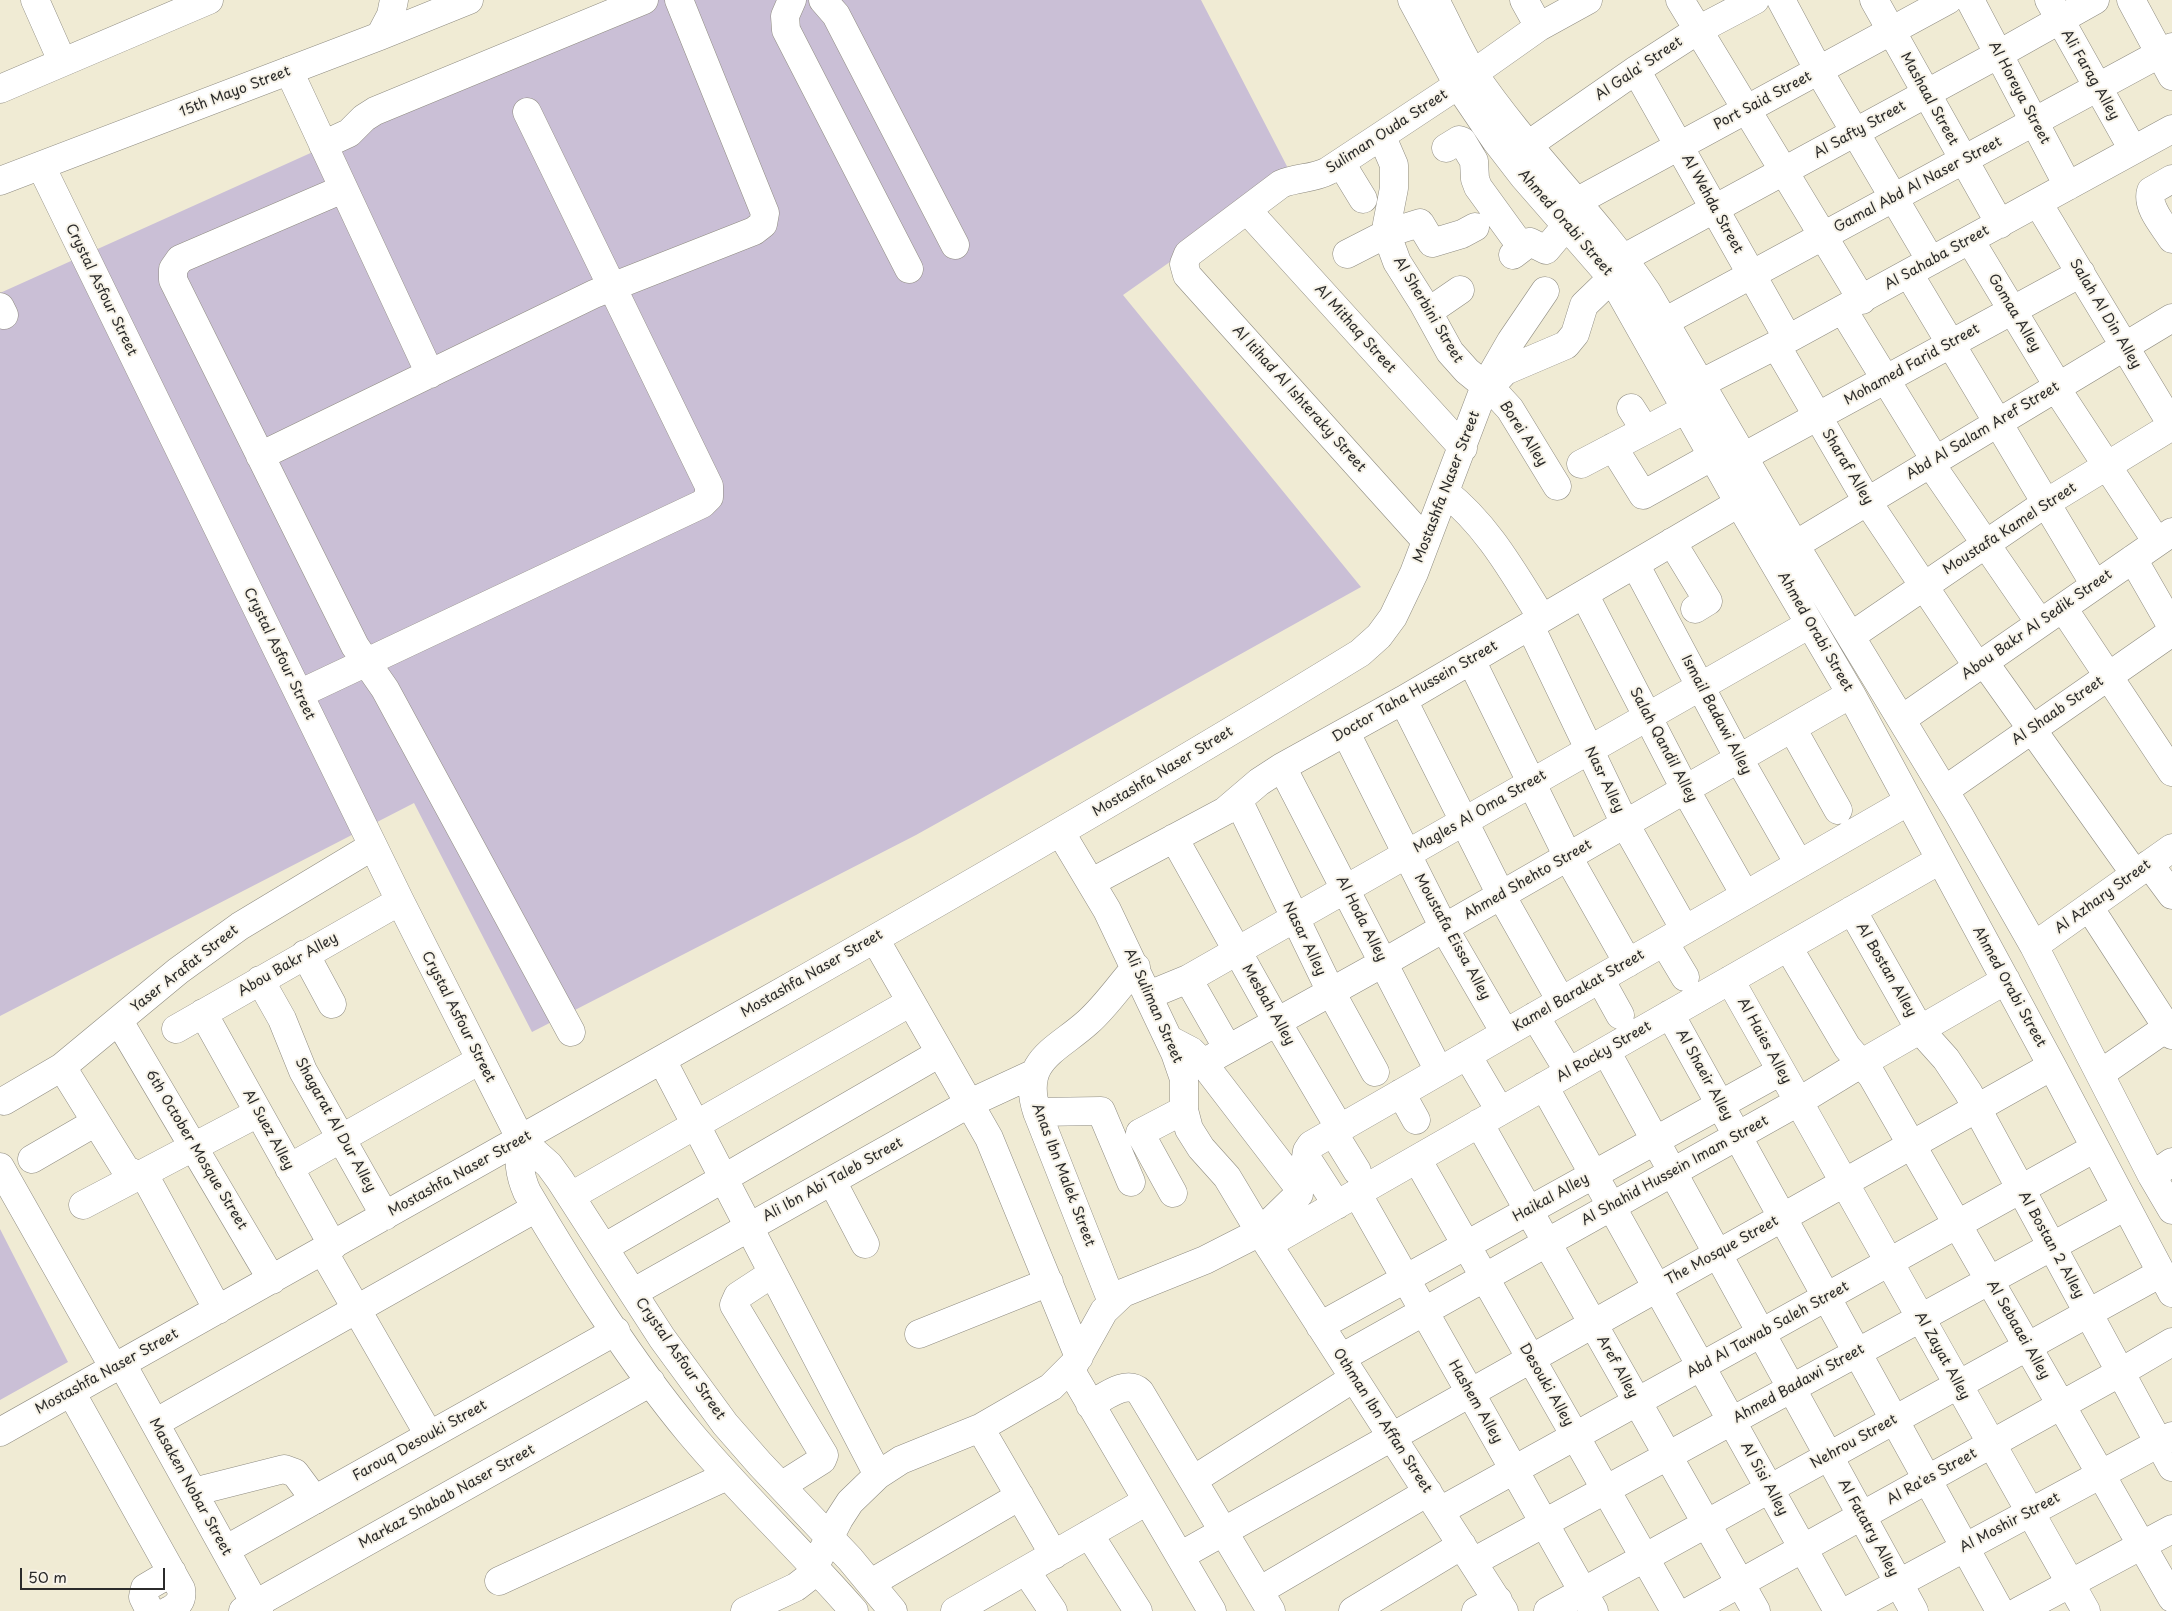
<!DOCTYPE html>
<style>
body{margin:0}
#map{position:relative;width:2172px;height:1611px;overflow:hidden;background:#f0ebd4;font-family:"Playpen Sans",sans-serif}
canvas{display:block}
.scale{position:absolute;left:20px;top:1568px;width:145px;height:22px;box-sizing:border-box;border:2px solid #2b2b2b;border-top:0;padding-left:6px;font-size:15px;line-height:18px;white-space:nowrap;color:#2b2b2b;-webkit-text-stroke:4px #f7f3e8;paint-order:stroke}
</style>
<div id="map">
<canvas width="2172" height="1611"></canvas>
<div class="scale">50 m</div>
</div>
<script>
const g = document.querySelector('canvas').getContext('2d');
g.lineJoin = 'round';
function fillPath(path, color) {
  g.fillStyle = color;
  g.fill(path, 'evenodd');
}
function strokePath(path, color, width, dash) {
  g.strokeStyle = color;
  g.lineWidth = width;
  g.lineCap = dash ? 'butt' : 'round';
  g.setLineDash(dash || []);
  g.stroke(path);
}
function write(font, color, halo, rows, align = 'center') {
  g.font = font + ' "Playpen Sans",sans-serif';
  g.lineWidth = 4;
  g.setLineDash([]);
  g.textBaseline = 'middle';
  g.strokeStyle = halo;
  g.fillStyle = color;
  for (const [text, x, y, turn = 0] of rows) {
    g.save();
    g.translate(x, y);
    g.rotate((+turn || 0) * Math.PI / 180);
    g.textAlign = isNaN(turn) ? turn : align;
    if (halo) g.strokeText(text, 0, 0);
    g.fillText(text, 0, 0);
    g.restore();
  }
}
fillPath(new Path2D(`
 M650,0H1201L1292,176L1123,295L1361,587L916,835L532,1032L414,803L0,1016V293Z
 M0,1229L68,1362L0,1400Z`), '#cabfd6');
const minor = new Path2D(`
 M35,0L62,61
 M792,0L785,16L786,30L909,269
 M823,0L836,15L955,245
 M1412,0L1458,85L1496,141L1523,176L1612,278L1739,503L1851,694L2052,1066L2172,1293
 M1435,0C1448,24 1459,51 1474,74C1526,151 1595,215 1647,292L1795,545L1958,813L2034,946L2152,1176L2172,1210
 M1524,0L1539,27
 M1680,0L1862,300
 M1781,0L1819,71L1931,261
 M1874,0L2000,224
 M1970,0L2068,186
 M2049,0L2133,150
 M2131,0L2172,76
 M1636,70L1788,339
 M289,71L430,374
 M1474,73L1539,27L1588,0
 M1382,137L1394,165V188L1387,224L1390,243L1397,262L1423,303L1450,352L1467,371L1499,397L1510,409L1557,486
 M323,145L349,133L364,118L375,111L644,0
 M1528,145L1636,70L1698,30L1755,0
 M1446,148L1459,140L1462,141L1474,161L1475,179L1478,187L1515,238
 M1341,163L1363,199
 M41,166L400,901L521,1140L549,1165L560,1180L662,1338L725,1424L760,1464L850,1559L893,1611
 M2172,179L2151,191C2146,207 2164,226 2172,239
 M343,189L180,259L173,269V280L355,646L385,689L571,1032
 M1576,202L1948,0
 M2038,203L2172,425
 M1247,210L1463,448
 M1970,240L2058,386
 M1347,254L1388,233L1420,223L1432,243L1462,234L1475,227
 M1513,255L1530,242L1546,250L1566,226
 M1624,258L1999,54L2095,0
 M1909,274L2095,585
 M0,307L4,315
 M1843,310L1935,460
 M1428,312L1460,290
 M1664,322L2172,47
 M1776,345L1867,501L1978,667
 M1700,384L1788,339L2172,129
 M1491,386L1505,371L1566,345L1575,334L1584,305L1612,278
 M2056,388L2157,542
 M1631,408L1645,430
 M1613,447L1643,495L1713,456
 M260,456L594,294L754,231L763,224L765,213L679,0
 M1743,457L2081,273
 M1930,463L2040,623
 M1581,464L1686,409
 M1445,492C1488,526 1513,572 1542,618
 M1426,541L1187,275L1184,264L1188,254L1281,184C1297,177 1313,179 1328,171L1458,85
 M1672,542L1708,601L1695,609
 M1795,545L2172,318
 M2133,559L2172,627
 M1635,564L1739,759L1799,864
 M1584,594L1685,789L1745,895
 M2063,608L2172,772
 M1530,626L1625,824L1685,930
 M1851,636L2046,503L2172,426
 M1471,660L1568,857L1628,963
 M1984,662L2135,874
 M299,694L702,504L709,497V486L527,112
 M1403,700L1501,895L1561,1001
 M1902,719L2172,532
 M1792,728L1838,810
 M1346,733L1444,928L1505,1033
 M1282,767L1439,1071
 M1945,790L2172,632
 M1239,802L1331,992L1375,1072
 M1061,833L1107,910L1175,1053L1184,1079V1110L1189,1129L1201,1148L1227,1177L1260,1232L1504,1611
 M1174,838L1277,1022L1336,1122V1137L1357,1171
 M2149,864L2172,895
 M1092,882L1225,811L1259,782L1282,767L1403,700L1739,503
 M2089,907L2172,1035
 M1852,910L1920,1030L1946,1059L1968,1092L2172,1467
 M875,939L989,1138L1079,1357
 M1664,942L1685,977
 M2034,946L2172,848
 M1788,947L1847,1047L1872,1076L2172,1598
 M305,954L332,1004
 M1188,979L1228,1049
 M1600,979L1620,1015
 M260,980L282,1019L303,1071L385,1216
 M1730,980L2086,1611
 M1149,995L1188,979L1810,624
 M203,1013L333,1246
 M1670,1014L2000,1611
 M1535,1016L1569,1072
 M119,1021L272,1280
 M176,1029L400,901
 M1606,1051L1914,1611
 M1467,1055L1500,1111
 M662,1060L878,1475
 M1203,1063L1383,963L1851,694
 M62,1067L124,1167C131,1175 141,1173 147,1180L218,1310
 M2100,1074L2172,1024
 M1544,1086L1838,1611
 M1401,1093L1416,1120
 M4,1101L62,1067L178,971L240,926L373,846
 M1037,1112L1101,1111L1131,1182
 M1479,1123L1756,1611
 M521,1140C518,1160 519,1174 527,1192C575,1273 630,1361 690,1433C742,1495 801,1550 854,1611
 M32,1159L96,1122
 M1417,1159L1675,1611
 M0,1167L114,1368
 M289,1168L480,1060
 M2152,1176L2172,1162
 M832,1181L865,1244
 M1173,1193L1140,1133L1184,1110
 M1357,1193L1594,1611
 M571,1196L911,1002
 M83,1205L258,1113
 M1337,1205L1306,1157L1307,1151L1311,1145L1909,801
 M1268,1244L1940,860
 M605,1247L940,1053
 M323,1251L429,1435
 M773,1273L738,1296L734,1305L824,1455L822,1460L781,1486
 M634,1292L970,1103L1035,1073
 M1112,1302L1037,1112C1020,1060 1056,1051 1088,1022C1106,1006 1120,985 1136,967
 M1320,1326L1781,1071
 M919,1334L1049,1282
 M1341,1358L1798,1102L1862,1063L2006,980
 M122,1364L259,1611
 M1070,1369L1212,1611
 M71,1392L181,1589C183,1600 178,1606 168,1611
 M1090,1405C1105,1397 1126,1379 1140,1392L1271,1611
 M155,1423L536,1208
 M980,1428L1054,1555
 M0,1432C254,1290 508,1147 762,1003C963,889 1163,774 1360,653L1379,636L1393,617L1414,573L1485,386L1511,341L1545,291
 M1193,1480L1354,1378
 M193,1492L284,1469L295,1473L315,1500
 M1440,1511L2095,1148
 M1089,1534L1138,1611
 M225,1550L616,1331
 M1180,1556L2052,1066
 M1473,1562L2126,1206
 M1026,1571L1053,1611
 M499,1581L727,1476
 M871,1583L1020,1496
 M1259,1591L1428,1492
 M150,1611L143,1597L145,1588L172,1572
 M243,1611L651,1382
 M745,1611L796,1587L809,1577L839,1519L850,1502L878,1475L901,1460L980,1428L1051,1387L1075,1363L1104,1311L1123,1293L1205,1260L1260,1232L1299,1194V1188L1203,1063L1191,1051L1170,1040
 M955,1611L1147,1501
 M1353,1611L1462,1545
 M1476,1611L1498,1600
 M1548,1611L2161,1273
 M1690,1611L2121,1372L2172,1342
 M1847,1611L2172,1436
 M2019,1611L2172,1529`);
const major = new Path2D(`
 M380,36L391,15L394,0
 M0,89L209,0
 M0,181L380,36L469,0`);
strokePath(minor, '#8e8b80', 29);
strokePath(major, '#8e8b80', 29);
strokePath(minor, '#fff', 28);
strokePath(major, '#fff', 28);
write('14px', '#2b2b2b', '#f7f3e8', [
 ["Al Gala' Street",1639,69,-34],
 ["Ali Farag Alley",2090,75,60],
 ["15th Mayo Street",235,92,-21],
 ["Al Horeya Street",2019,93,62],
 ["Mashaal Street",1929,99,61],
 ["Port Said Street",1763,101,-28],
 ["Al Safty Street",1860,130,-29],
 ["Suliman Ouda Street",1387,132,-33],
 ["Gamal Abd Al Naser Street",1918,185,-28],
 ["Al Wehda Street",1712,204,61],
 ["Ahmed Orabi Street",1565,223,49],
 ["Al Sahaba Street",1937,258,-29],
 ["Crystal Asfour Street",101,290,64],
 ["Al Sherbini Street",1428,310,59],
 ["Gomaa Alley",2014,313,59],
 ["Salah Al Din Alley",2105,314,59],
 ["Al Mithaq Street",1355,329,48],
 ["Mohamed Farid Street",1912,365,-29],
 ["Al Itihad Al Ishteraky Street",1299,399,48],
 ["Abd Al Salam Aref Street",1983,431,-31],
 ["Borei Alley",1523,434,57],
 ["Sharaf Alley",1847,467,59],
 ["Mostashfa Naser Street",1447,487,-69],
 ["Moustafa Kamel Street",2010,529,-33],
 ["Abou Bakr Al Sedik Street",2037,625,-35],
 ["Ahmed Orabi Street",1815,632,60],
 ["Crystal Asfour Street",279,654,64],
 ["Doctor Taha Hussein Street",1415,692,-30],
 ["Al Shaab Street",2058,711,-35],
 ["Ismail Badawi Alley",1716,715,62],
 ["Salah Qandil Alley",1663,745,62],
 ["Mostashfa Naser Street",1163,772,-31],
 ["Nasr Alley",1604,780,64],
 ["Magles Al Oma Street",1480,812,-30],
 ["Ahmed Shehto Street",1528,880,-30],
 ["Al Azhary Street",2103,897,-36],
 ["Al Hoda Alley",1361,919,63],
 ["Moustafa Eissa Alley",1452,937,61],
 ["Nasar Alley",1304,939,64],
 ["Abou Bakr Alley",288,965,-30],
 ["Yaser Arafat Street",185,969,-38],
 ["Al Bostan Alley",1886,970,60],
 ["Mostashfa Naser Street",812,974,-30],
 ["Ahmed Orabi Street",2009,987,61],
 ["Kamel Barakat Street",1579,991,-30],
 ["Mesbah Alley",1268,1005,60],
 ["Ali Suliman Street",1153,1006,66],
 ["Crystal Asfour Street",458,1017,63],
 ["Al Haies Alley",1764,1041,61],
 ["Al Rocky Street",1604,1052,-30],
 ["Al Shaeir Alley",1704,1075,61],
 ["Shagarat Al Dur Alley",335,1125,61],
 ["Al Suez Alley",268,1130,61],
 ["6th October Mosque Street",196,1150,59],
 ["Al Shahid Hussein Imam Street",1675,1171,-29],
 ["Mostashfa Naser Street",460,1174,-29],
 ["Anas Ibn Malek Street",1063,1175,69],
 ["Ali Ibn Abi Taleb Street",833,1180,-29],
 ["Haikal Alley",1551,1198,-29],
 ["Al Bostan 2 Alley",2051,1245,61],
 ["The Mosque Street",1722,1251,-29],
 ["Abd Al Tawab Saleh Street",1768,1330,-29],
 ["Al Sebaaei Alley",2018,1330,60],
 ["Al Zayat Alley",1942,1356,61],
 ["Crystal Asfour Street",680,1359,55],
 ["Aref Alley",1617,1367,61],
 ["Mostashfa Naser Street",107,1372,-29],
 ["Ahmed Badawi Street",1799,1384,-29],
 ["Desouki Alley",1546,1385,60],
 ["Hashem Alley",1475,1402,60],
 ["Othman Ibn Affan Street",1382,1421,57],
 ["Farouq Desouki Street",420,1441,-29],
 ["Nehrou Street",1854,1442,-29],
 ["Al Ra'es Street",1932,1477,-29],
 ["Al Sisi Alley",1764,1479,61],
 ["Masaken Nobar Street",190,1487,61],
 ["Markaz Shabab Naser Street",447,1497,-29],
 ["Al Moshir Street",2010,1523,-28],
 ["Al Fatatry Alley",1868,1528,61]
]);
</script>
